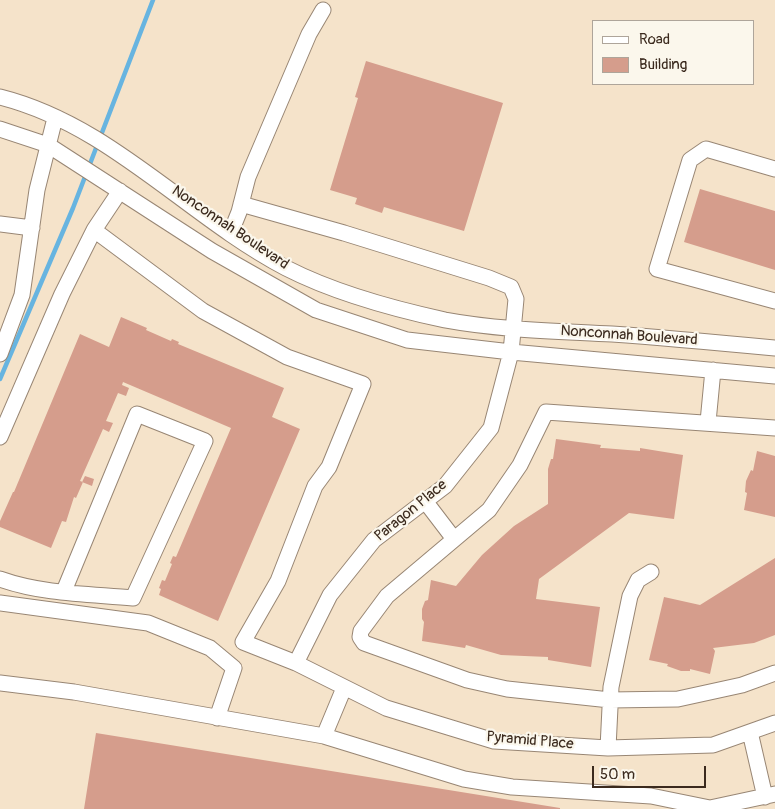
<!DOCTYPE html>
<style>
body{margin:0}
#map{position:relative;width:775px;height:809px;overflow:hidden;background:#f5e3ca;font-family:Pangolin,sans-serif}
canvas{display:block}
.legend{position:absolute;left:592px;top:20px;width:162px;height:65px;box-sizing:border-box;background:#fbf7ec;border:1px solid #aea59a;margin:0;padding:6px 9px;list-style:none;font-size:15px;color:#3b2a1e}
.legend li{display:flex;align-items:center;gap:10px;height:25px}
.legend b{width:25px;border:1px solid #aea59a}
.scale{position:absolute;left:592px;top:766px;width:114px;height:22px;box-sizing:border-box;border:2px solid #3b2a1e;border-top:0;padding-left:6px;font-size:15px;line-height:18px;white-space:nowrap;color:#3b2a1e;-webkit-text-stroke:4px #fbf7ec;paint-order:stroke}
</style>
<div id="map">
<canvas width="775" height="809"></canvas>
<ul class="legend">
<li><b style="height:6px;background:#fff"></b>Road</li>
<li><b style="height:14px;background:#d59d8c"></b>Building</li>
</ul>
<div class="scale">50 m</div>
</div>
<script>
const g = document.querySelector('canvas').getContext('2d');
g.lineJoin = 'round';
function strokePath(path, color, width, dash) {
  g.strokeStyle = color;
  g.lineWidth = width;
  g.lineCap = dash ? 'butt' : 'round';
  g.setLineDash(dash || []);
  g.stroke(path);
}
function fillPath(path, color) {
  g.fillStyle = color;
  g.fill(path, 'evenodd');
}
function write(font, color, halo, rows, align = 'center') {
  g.font = font + ' Pangolin,sans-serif';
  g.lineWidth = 4.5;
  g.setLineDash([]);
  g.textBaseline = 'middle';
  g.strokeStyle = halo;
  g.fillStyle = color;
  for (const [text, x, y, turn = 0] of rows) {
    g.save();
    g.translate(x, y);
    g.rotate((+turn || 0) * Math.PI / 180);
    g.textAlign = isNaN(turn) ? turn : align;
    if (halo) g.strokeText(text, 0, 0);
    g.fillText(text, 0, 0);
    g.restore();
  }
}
strokePath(new Path2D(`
 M0,379L73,208L153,0`), '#67b4e0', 4.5);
fillPath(new Path2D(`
 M366,61L503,103L464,231L384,207L382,213L355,204L357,198L330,190L358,98L355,97Z
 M700,189L775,211V270L684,242Z
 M121,317L147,328L146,330L171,341L172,339L179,342L178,344L284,388L272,417L300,429L218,621L159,595L161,589L159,588L162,580L165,581L172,564L170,563L173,556L176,557L231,428L123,382L122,385L129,388L126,396L118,393L106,421L113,423L109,432L103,429L80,481L83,482L76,498L74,497L66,522L62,521L51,548L0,527V521L13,492H14L80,334L109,347Z
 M556,439L601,445L600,448H603L640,451V448L683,455L674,519L629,513L539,579L536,599L600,607L591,667L548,660V657L501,655L466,645L465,648L422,641L424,622L422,619V609L425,601L428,600L431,580L456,586L482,555L514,526L548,504V469L551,459H553Z
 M757,451L775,456V517L744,510L747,493L745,492L746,481L751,470L753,471Z
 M85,476L94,479L92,486L82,482Z
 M775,558V635L754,643L713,648L715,651L710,674L690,669V671H681L667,666L668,664L649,660L664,597L700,605Z
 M96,733L560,808V809H84Z`), '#d59d8c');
const minor = new Path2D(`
 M0,97C111,125 187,216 286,268C333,292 394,309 445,320C499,330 557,331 612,334C667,338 721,343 775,348
 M0,129L48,145L212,251L316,310L407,340L511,352L775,376
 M775,169L706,149L690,160L657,269L775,301
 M120,191L94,230L203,311L287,357L363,384L329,467L315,486L278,581L243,642L296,663L386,708L494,741L608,748L713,745L775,723
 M241,204L344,233L489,278L511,287L516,299L511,352L491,428L445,486L374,540L330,595L296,663
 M0,224L32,228
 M231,232L239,212L248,177L309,34L323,10
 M0,354L22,295L37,190L55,118
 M708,422L713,370
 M775,428L546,412L520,465L489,510L387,596L361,631L360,637L364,643L467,680L507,689L610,700L678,699L742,685L775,673
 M0,437L62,294L94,230
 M425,501L454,539
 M0,579C42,594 89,594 133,598L205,441L137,414L64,591
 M0,603L148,623L210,648L234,668L217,718
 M0,683L74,692L324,736L464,779L512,787L651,796L710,808L775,794
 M750,732L765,797
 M324,736L344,688
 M608,748L611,687L630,596L638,580L651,572`);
strokePath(minor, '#988674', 17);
strokePath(minor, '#fff', 15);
write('15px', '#3b2a1e', '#fbf7ec', [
 ["Nonconnah Boulevard",230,228,34],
 ["Nonconnah Boulevard",629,336,4],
 ["Paragon Place",411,511,-39],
 ["Pyramid Place",530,741,5]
]);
</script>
